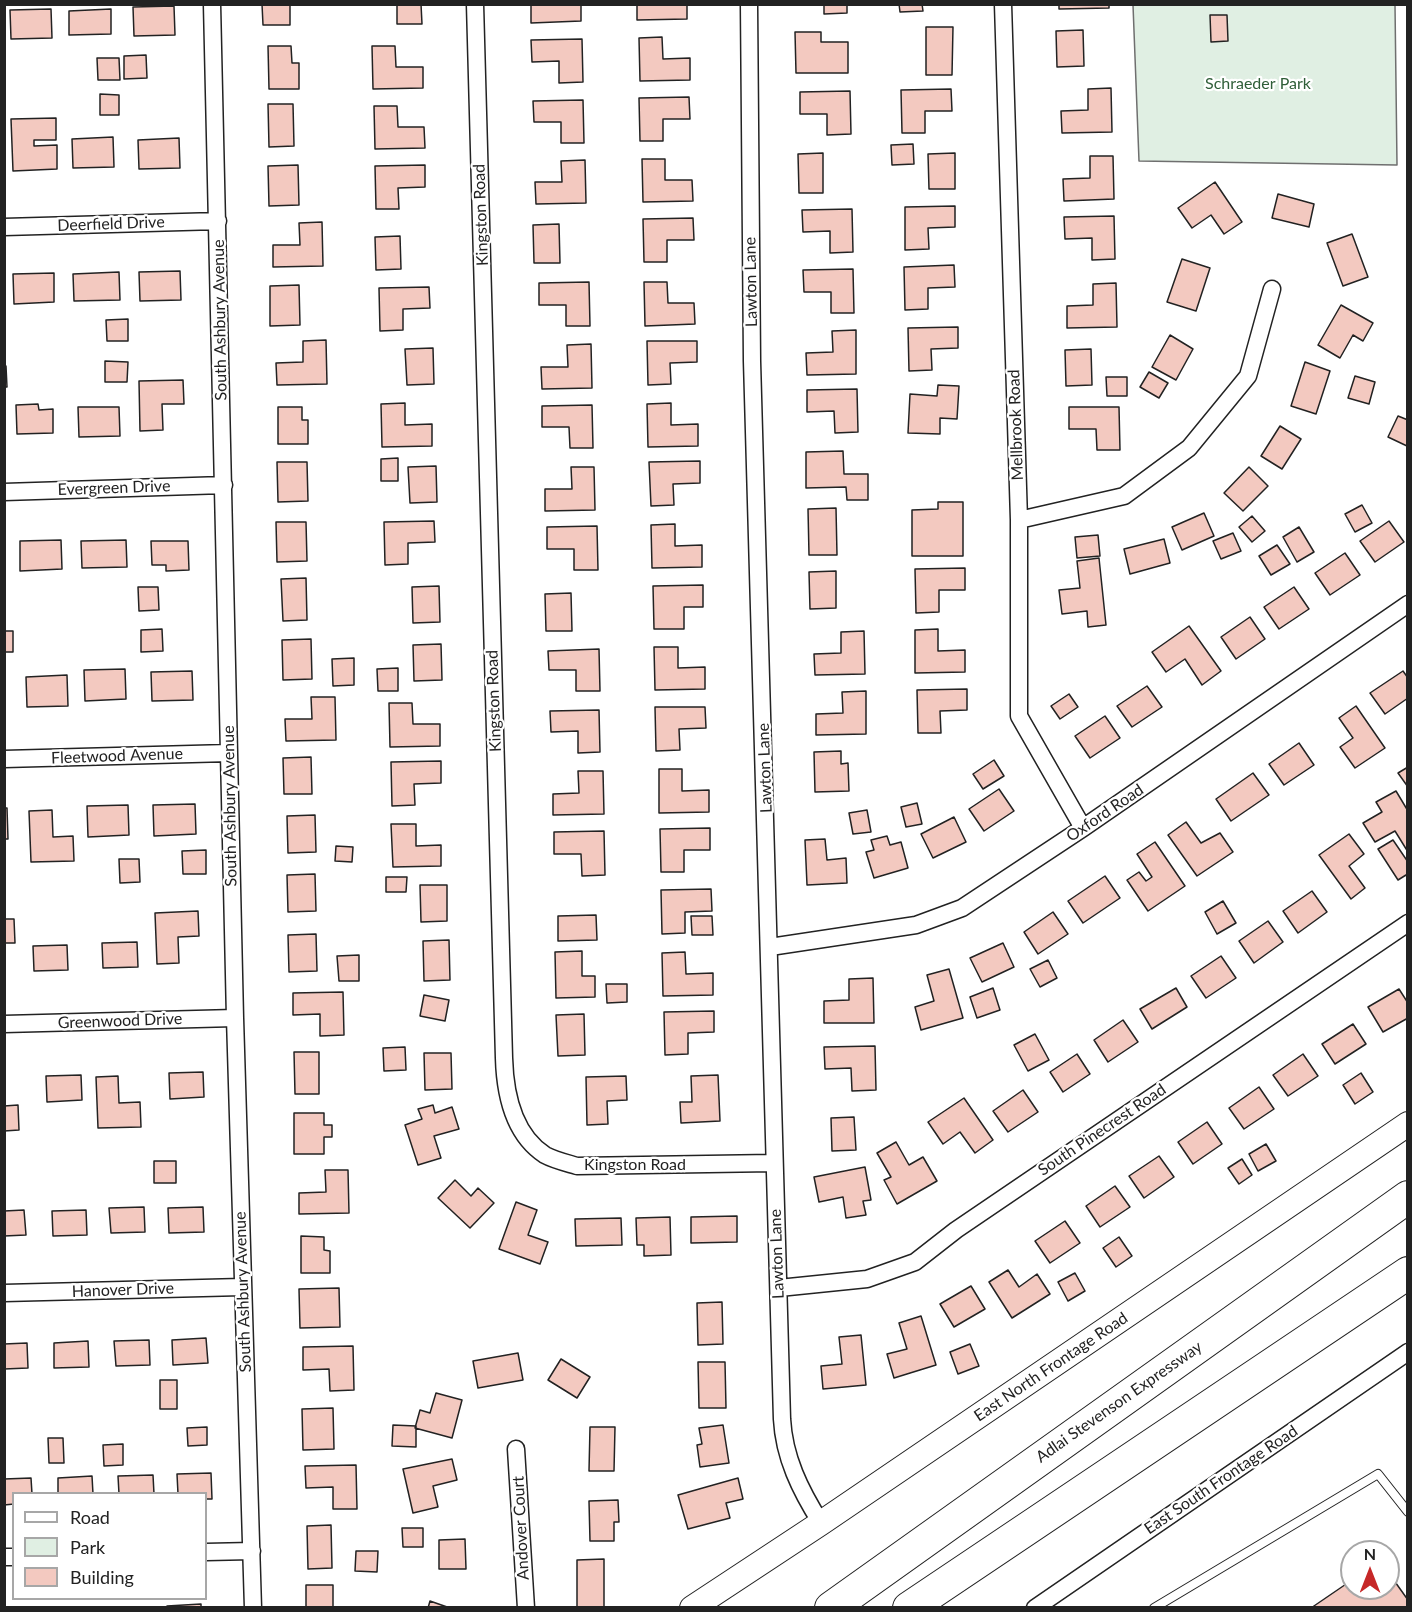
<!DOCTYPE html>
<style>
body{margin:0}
#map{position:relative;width:1412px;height:1612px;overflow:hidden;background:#fff;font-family:Lato,sans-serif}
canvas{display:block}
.frame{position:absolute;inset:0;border:6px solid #222;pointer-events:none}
.legend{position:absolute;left:12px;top:1492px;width:195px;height:108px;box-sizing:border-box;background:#fff;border:2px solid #a7a7a7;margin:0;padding:8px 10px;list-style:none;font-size:18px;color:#222}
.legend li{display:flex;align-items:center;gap:12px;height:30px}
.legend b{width:30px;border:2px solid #a7a7a7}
.north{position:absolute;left:1340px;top:1540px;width:60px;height:60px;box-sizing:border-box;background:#fff;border:2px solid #a7a7a7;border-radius:50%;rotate:0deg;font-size:16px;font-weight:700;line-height:24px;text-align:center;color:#222}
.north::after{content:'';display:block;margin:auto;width:21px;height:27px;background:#c62828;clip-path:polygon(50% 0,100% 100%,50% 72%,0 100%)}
</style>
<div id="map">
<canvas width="1412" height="1612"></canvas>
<div class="frame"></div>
<ul class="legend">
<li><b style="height:8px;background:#fff"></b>Road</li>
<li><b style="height:16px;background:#e0efe3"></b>Park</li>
<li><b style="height:16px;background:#f3c9c0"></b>Building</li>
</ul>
<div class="north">N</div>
</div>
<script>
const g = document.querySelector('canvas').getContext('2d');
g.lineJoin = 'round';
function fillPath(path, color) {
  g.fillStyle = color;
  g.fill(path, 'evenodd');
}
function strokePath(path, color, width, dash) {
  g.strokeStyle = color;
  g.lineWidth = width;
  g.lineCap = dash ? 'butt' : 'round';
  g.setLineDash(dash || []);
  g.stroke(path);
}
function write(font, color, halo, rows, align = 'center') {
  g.font = font + ' Lato,sans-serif';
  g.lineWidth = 4.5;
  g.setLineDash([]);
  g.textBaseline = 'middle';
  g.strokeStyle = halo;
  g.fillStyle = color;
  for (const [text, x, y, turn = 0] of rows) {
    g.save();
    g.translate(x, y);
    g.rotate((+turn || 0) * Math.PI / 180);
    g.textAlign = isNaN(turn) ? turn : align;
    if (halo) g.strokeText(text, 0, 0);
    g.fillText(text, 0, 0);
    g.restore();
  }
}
const green = new Path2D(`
 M1133,5H1395L1397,165L1139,161Z`);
fillPath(green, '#e0efe3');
strokePath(green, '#6f6f6f', 1.5);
const building = new Path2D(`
 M262,4H290V25H263Z
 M397,4H421L422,24H397Z
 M531,4H581V21L531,23Z
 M637,4H687V19L637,20Z
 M824,4H847V13L824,14Z
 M899,4H922L923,11L900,12Z
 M1059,4H1109V8L1059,9Z
 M174,6L175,35L134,36L133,7Z
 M51,9L52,38L11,39L10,10Z
 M111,9V34L69,35V11Z
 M1210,15H1227L1228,41L1211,42Z
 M926,27H953L952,75H926Z
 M1083,30L1084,66L1057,67L1056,31Z
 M795,32H821V42H848V73H796Z
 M662,37L663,59L690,58V80L640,81L639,38Z
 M582,39L583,82L559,83V61L532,62L531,40Z
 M268,46H291L292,63H299V89H269Z
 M372,46H395L396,67H423V88L373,89Z
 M146,55L147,78L124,79V56Z
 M97,58H119L120,80H98Z
 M1111,88L1112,132L1062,133L1061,111L1088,110V89Z
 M951,89L952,111H925V133H902L901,90Z
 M850,91L851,134L827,135V114H800V92Z
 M100,94L119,95V115H100Z
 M689,97L690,119H663V141H640L639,98Z
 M583,100L584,143H561V122H534L533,101Z
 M268,104H293L294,146L269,147Z
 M374,106H397L398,127H424L425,148L375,149Z
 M56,118V140H34V146L57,145V169L13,171L11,119Z
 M113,137L114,167L73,168L72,139Z
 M179,138L180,168L139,169L138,140Z
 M913,144L914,164L892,165L891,145Z
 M823,153V193H799L798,154Z
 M955,153V189H929L928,154Z
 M1090,156H1113L1114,199L1064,201L1063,179L1090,178Z
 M642,159H665V180H692L693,201L643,202Z
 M585,160L586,203L536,204L535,182H562L561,161Z
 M298,165L299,205L269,206L268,166Z
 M425,165V187L398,188L399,209H376L375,166Z
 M1215,182L1242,222L1224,234L1211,215L1192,228L1178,208Z
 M1278,194L1314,204L1309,227L1272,218Z
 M955,206V227L928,228L929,249L905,250V207Z
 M852,209L853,252L830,253V231L803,232L802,210Z
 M1114,216L1115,259L1092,260V238L1065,239L1064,217Z
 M693,218L694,240H667V262H644L643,219Z
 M322,222L323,266L273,267V245H300L299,223Z
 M559,224L560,263H534L533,225Z
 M1352,234L1368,277L1343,286L1327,243Z
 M400,236L401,269L376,270L375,237Z
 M1182,259L1210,268L1196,311L1167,302Z
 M954,265L955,287L928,288V309L905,310L904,267Z
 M853,269L854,313H831V292H804L803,270Z
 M180,271L181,300L140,301L139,272Z
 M119,272L120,300L74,301L73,274Z
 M54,273V302L14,304L13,274Z
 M589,282L590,326H566V305H539V283Z
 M644,282H667L668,303H694L695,324L645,326Z
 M1116,283L1117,327L1067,328V306L1093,305V284Z
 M299,285L300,325L270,326V286Z
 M429,287L430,308L403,309V330L380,331L379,288Z
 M1341,305L1373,323L1363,341L1353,335L1340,358L1318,345Z
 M128,319V341H107L106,320Z
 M958,327V348L931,349L932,370L909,371L908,328Z
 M856,330V374L807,375L806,353L833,352L832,331Z
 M1170,335L1193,349L1176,380L1152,367Z
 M326,340L327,384L277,385L276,363L303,362V341Z
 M647,341H697V362L670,363L671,384L648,385Z
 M591,344L592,388L542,389L541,367H568L567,345Z
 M433,348L434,384L407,385L405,349Z
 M1091,349L1092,385L1066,386L1065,350Z
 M105,361L128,362L127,382H105Z
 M1305,362L1330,371L1316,414L1291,406Z
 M4,366H6L7,387H4Z
 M1149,372L1168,383L1159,398L1140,387Z
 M1355,376L1375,382L1369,404L1348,398Z
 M1106,377H1127V396H1107Z
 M183,380L184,404H162L163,430L140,431L139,381Z
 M938,385L959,386L957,419L940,418V434L908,433L910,394L937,396Z
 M857,389L858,432L835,433L834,411L807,412V390Z
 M405,403V425L432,424V446L382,447L381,404Z
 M671,403V425L698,424V446L648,447L647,404Z
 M38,404L39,410L53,409V433L17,434L16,405Z
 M592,405L593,448H570L569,427H542V406Z
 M78,407H119L120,436L79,437Z
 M278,407H302V420H308V444H278Z
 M1069,407H1119L1120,450H1097L1096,429H1069Z
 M1398,416L1408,420L1407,446L1388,437Z
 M1280,426L1301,439L1282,469L1261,456Z
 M843,451L844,474H868V500H847L846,487L806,488V452Z
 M398,458V481H381V459Z
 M700,461V483L673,484L674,505L651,506L649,462Z
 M277,462H307L308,501L278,502Z
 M436,466L437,502L410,503L408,467Z
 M571,467H594L595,510L545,511V489H572Z
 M1249,467L1268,486L1243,511L1224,493Z
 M938,502H963V556H912V510L938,509Z
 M1362,505L1372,523L1355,532L1345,514Z
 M836,508L837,555H809L808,509Z
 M1204,513L1214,536L1182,550L1172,527Z
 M1252,516L1265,531L1252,542L1239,527Z
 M434,521L435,542L408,543V564L385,565L384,522Z
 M1389,521L1404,542L1375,562L1360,541Z
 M276,522H306L307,561L277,562Z
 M675,524V546L702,545V567L652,568L651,525Z
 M597,526L598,570H574V549H547V527Z
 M1299,527L1314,552L1297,562L1283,537Z
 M1233,533L1241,551L1221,559L1213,541Z
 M1098,535L1100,556L1077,558L1075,537Z
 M1164,539L1170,563L1130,574L1124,549Z
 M61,540L62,569L20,571V541Z
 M126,540L127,567L82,568L81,541Z
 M151,541H188L189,570L166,571V565H152Z
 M1277,545L1290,564L1271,575L1259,556Z
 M1345,553L1360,575L1330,595L1315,573Z
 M1099,558L1106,625L1088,627L1087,611L1062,614L1059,590L1080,588L1077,561Z
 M965,568V590H939V612L916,613L915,569Z
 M836,571V608L810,609L809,572Z
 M306,578L307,620L283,621L281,579Z
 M703,585V607H684V629H654L653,586Z
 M439,586L440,622L413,623L412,587Z
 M138,587H158L159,610L139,611Z
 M1294,587L1309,609L1279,629L1264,607Z
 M571,593L572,631H546L545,594Z
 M1250,617L1265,639L1236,659L1221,637Z
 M1189,626L1221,671L1202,685L1185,659L1166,672L1152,652Z
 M162,629L163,651L141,652V630Z
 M938,629V651L965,650V672L915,673V630Z
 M4,631H13V652H4Z
 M864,631L865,674L815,675L814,654L841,653V632Z
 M311,639L312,679L283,680L282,640Z
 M441,644L442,680L414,681L413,645Z
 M654,647H678V668L705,667V689L655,690Z
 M599,649L600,691H576V670H549L548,651Z
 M354,658V685L333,686L332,659Z
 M398,668V691H378L377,669Z
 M125,669L126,699L85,701L84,670Z
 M192,671L193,700L152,701L151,672Z
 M1403,671L1408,678V698L1385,714L1370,693Z
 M67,675L68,706L27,707L26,677Z
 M1147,686L1162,707L1132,727L1117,706Z
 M967,689V710L940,711L941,733H918L917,690Z
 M866,691V734L816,735V714L843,713L842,692Z
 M1069,694L1078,707L1060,719L1051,706Z
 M311,697H335L336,740L286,741L285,719H312Z
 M389,703H412L413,724H440V746L390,747Z
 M1356,706L1385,748L1355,768L1340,747L1353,738L1339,718Z
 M655,707H705L706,728L679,729L680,750L656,751Z
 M599,710L600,752L578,753V731L551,732L550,711Z
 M1105,716L1120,738L1090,758L1075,736Z
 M1299,743L1314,765L1284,785L1269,764Z
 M841,751V764L848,763L849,791L815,792L814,752Z
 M311,757L312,794H284L283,758Z
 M994,760L1004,776L983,789L973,774Z
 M441,761V783L414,784L415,805L392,806L391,762Z
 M1408,767V787L1398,773Z
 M659,769H682V791L709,790V812L659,813Z
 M578,771H603L604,814L553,815V794L579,793Z
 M1253,773L1269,795L1231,821L1216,799Z
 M999,789L1014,811L984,831L969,809Z
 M1396,791L1408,811V852L1395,831L1375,842L1363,823L1382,812L1376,802Z
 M917,803L922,824L906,827L901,807Z
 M195,804L196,834L154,836L153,805Z
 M128,805L129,835L88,837L87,806Z
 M4,808H7L8,839H4Z
 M52,810L53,837L73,836L74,861L31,862L29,811Z
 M867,810L871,832L853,834L849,813Z
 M315,815L316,852L288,853L287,816Z
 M954,817L966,842L933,858L921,834Z
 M1186,822L1201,843L1220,833L1233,852L1197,876L1168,835Z
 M391,824H416V846L441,845V866L393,867Z
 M710,828V850H684V872H661L660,829Z
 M604,831L605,875L582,876L581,854H554V832Z
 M1349,834L1364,854L1349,866L1365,888L1351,899L1319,855Z
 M887,836L890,845L901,842L908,868L874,878L866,852L874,850L871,840Z
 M825,839L827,860L846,858L847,883L807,885L805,840Z
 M1393,840L1408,862V877L1406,875L1398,880L1378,849Z
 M1155,842L1185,886L1148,911L1127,880L1139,872L1146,881L1152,877L1137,854Z
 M336,846L353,847L352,862L335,861Z
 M206,850V874H183L182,851Z
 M119,859H139L140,882L120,883Z
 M315,874L316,911L288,912L287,875Z
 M1105,876L1120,898L1083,923L1068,901Z
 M386,877H407L406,892H386Z
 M420,885H447V921L421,922Z
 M711,889L712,911L685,912V933L662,934L661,890Z
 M1312,891L1327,912L1298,933L1283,911Z
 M1223,901L1236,923L1217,934L1205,912Z
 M198,911L199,936L178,937L179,963L157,964L155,913Z
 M1053,912L1068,934L1038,954L1024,932Z
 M596,915L597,940L558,941V916Z
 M691,916H712L713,935H692Z
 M4,919H14L15,943H4Z
 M1268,921L1283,942L1254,963L1239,941Z
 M316,934L317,971L289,972L288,935Z
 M449,940L450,980L424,981L423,941Z
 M137,942L138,967L103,968L102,943Z
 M1003,943L1014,967L982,982L970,958Z
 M67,945L68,970L34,971L33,946Z
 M582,951V976H595V997L556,998L555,952Z
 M685,952L686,974L713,973V995L663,996L662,953Z
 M359,955V981H339L337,956Z
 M1221,956L1236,978L1206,998L1191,976Z
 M1048,960L1057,978L1040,987L1030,969Z
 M949,969L963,1018L921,1030L915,1007L934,1001L927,975Z
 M873,978L874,1023H824V1001L849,1000V979Z
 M606,984H627V1002L607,1003Z
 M993,988L1000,1010L977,1018L970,997Z
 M1176,988L1187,1007L1152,1029L1140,1009Z
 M1399,989L1408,1003V1018L1383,1032L1368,1007Z
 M343,992L344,1035L320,1036V1014L293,1015V993Z
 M424,995L449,1000L445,1021L420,1016Z
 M714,1011V1032L688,1033V1054L665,1055L664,1012Z
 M584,1014L585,1055L558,1056L556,1015Z
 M1123,1020L1138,1042L1108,1062L1094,1040Z
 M1353,1024L1366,1044L1335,1064L1322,1044Z
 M1035,1034L1049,1060L1028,1071L1014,1045Z
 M875,1046L876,1090L852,1091L851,1068L825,1069L824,1047Z
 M405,1047L406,1070L384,1071L383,1048Z
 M294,1052H319V1094H295Z
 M424,1053H451L452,1089L425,1090Z
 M1077,1054L1090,1074L1063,1092L1050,1072Z
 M1303,1054L1318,1076L1288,1096L1273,1075Z
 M203,1072L204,1097L170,1099L169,1073Z
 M1361,1073L1373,1092L1355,1104L1343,1085Z
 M81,1075L82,1100L47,1102L46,1076Z
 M718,1075L720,1121L681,1123L680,1102H692L691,1076Z
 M118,1076L119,1103L140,1102L141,1127L98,1128L96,1077Z
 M626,1076L627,1100L607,1101L608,1124L587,1125L586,1077Z
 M1259,1087L1274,1109L1244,1129L1229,1108Z
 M1023,1090L1038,1112L1008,1132L993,1111Z
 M964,1098L993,1140L975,1153L960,1132L943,1144L928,1122Z
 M18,1105L19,1130L4,1131V1106Z
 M433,1105L435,1113L452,1107L459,1129L434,1136L441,1158L418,1165L405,1125L422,1119L418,1109Z
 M294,1113H324V1125H332V1137H324V1154H294Z
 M854,1117L856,1150L832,1151L831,1118Z
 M1207,1122L1222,1144L1193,1164L1178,1142Z
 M896,1142L909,1165L923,1157L937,1181L897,1204L884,1180L891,1177L877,1153Z
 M1266,1144L1276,1161L1258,1171L1249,1154Z
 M1159,1156L1174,1177L1144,1198L1129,1176Z
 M1242,1159L1252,1175L1239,1184L1228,1168Z
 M154,1161H176V1183H154Z
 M865,1167L871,1200L863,1201L866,1215L846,1218L843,1197L819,1202L814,1177Z
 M325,1170H348L349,1213L299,1214V1193L326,1192Z
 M455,1180L471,1196L478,1188L494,1203L470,1228L438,1198Z
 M1115,1186L1130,1207L1100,1227L1086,1206Z
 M516,1202L537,1210L528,1235L548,1242L540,1264L499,1249Z
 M144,1207L145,1232L111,1233L109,1208Z
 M203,1207L204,1232L169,1233L168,1208Z
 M24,1210L26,1235L4,1236V1211Z
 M86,1210L87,1235L53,1236L52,1211Z
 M737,1216V1242L691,1243V1217Z
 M670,1217L671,1255L644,1256V1245H637L636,1218Z
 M621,1218L622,1245L576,1246L575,1219Z
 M1065,1221L1080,1243L1050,1263L1035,1241Z
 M301,1236L324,1237V1250L330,1251V1273H301Z
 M1119,1237L1132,1256L1116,1267L1103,1248Z
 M1008,1270L1019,1287L1037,1274L1050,1294L1012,1318L989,1282Z
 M1075,1273L1085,1291L1068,1301L1058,1282Z
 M971,1286L985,1309L954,1327L940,1304Z
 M339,1288L340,1327L300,1328L299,1289Z
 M722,1302L723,1344L698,1345L697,1303Z
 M921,1316L936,1365L894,1378L887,1354L907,1349L899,1323Z
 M861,1335L866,1385L823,1389L821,1366L842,1364L839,1337Z
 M206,1338L208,1363L173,1365L172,1340Z
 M149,1340L150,1365L116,1366L114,1341Z
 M88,1341L89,1367L54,1368V1343Z
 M27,1343L28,1368L4,1369V1344Z
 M970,1344L979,1366L958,1374L950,1352Z
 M353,1346L354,1390L330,1391L329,1369L303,1370V1347Z
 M518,1353L523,1380L478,1388L473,1361Z
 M561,1359L590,1377L577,1398L548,1380Z
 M698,1362H725L726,1408H699Z
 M160,1380H177V1409H160Z
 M436,1393L462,1400L452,1438L415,1428L420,1410L430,1413Z
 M333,1408L334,1449L303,1450L302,1409Z
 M393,1425L416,1426V1447L392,1446Z
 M723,1425L729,1463L700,1467L697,1445L702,1444L699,1428Z
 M207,1427V1445L188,1446L187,1428Z
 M590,1427H615L614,1471H589Z
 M48,1438H63L64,1463H49Z
 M123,1444V1465L104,1466L103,1445Z
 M452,1459L457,1480L433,1486L438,1507L413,1513L403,1469Z
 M356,1465L357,1509H333V1487L306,1488L305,1466Z
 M211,1473L212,1499H206V1494H178L177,1474Z
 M153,1475L154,1494H119L118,1476Z
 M92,1476L93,1494H58V1478Z
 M31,1478L32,1494H14V1504L4,1505V1479Z
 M738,1478L743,1499L726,1503L730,1518L688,1529L678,1495Z
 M618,1500L619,1522H614V1541H590L589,1501Z
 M331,1525L332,1568L308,1569L307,1526Z
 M402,1528H423V1547H403Z
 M465,1539L466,1569H439V1540Z
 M356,1551H378L377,1572L355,1571Z
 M604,1559V1607H577V1560Z
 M1388,1572L1408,1600V1608H1311L1352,1580V1588H1388Z
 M306,1585H333V1608H306Z
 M430,1601L450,1608H428Z
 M201,1604V1608H167V1606Z`);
fillPath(building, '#f3c9c0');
strokePath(building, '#222', 1.5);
const lane = new Path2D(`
 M1154,1608L1378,1474L1408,1512`);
const street = new Path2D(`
 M212,4L235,1018L253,1608
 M475,4L504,1058C505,1094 513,1134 545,1155C554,1160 567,1163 577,1166L773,1163
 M749,4L752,361L782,1419C784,1457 800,1490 821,1523
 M1003,4L1019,520V716L1083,828
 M4,227L218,221
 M4,492L224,485
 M1019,520L1124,496L1189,448L1248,376L1272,289
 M4,759L229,753
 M770,947L916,925L962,908L1083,828L1408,604
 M4,1024L235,1018
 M779,1288L867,1279L915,1262L956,1230L1408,923
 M4,1293L242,1287
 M516,1449L526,1608
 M206,1552L252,1551
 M4,1557H14
 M1035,1608L1408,1352`);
const secondary = new Path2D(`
 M692,1608L821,1523L1408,1124`);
const highway = new Path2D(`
 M831,1608L1408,1197
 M909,1608L1408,1273`);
strokePath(lane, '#222', 10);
strokePath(street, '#222', 19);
strokePath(secondary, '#222', 26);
strokePath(highway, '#222', 34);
strokePath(lane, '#fff', 8);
strokePath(street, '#fff', 16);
strokePath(secondary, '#fff', 24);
strokePath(highway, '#fff', 32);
write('16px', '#2f5e38', '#fff', [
 ["Schraeder Park",1258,84]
]);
write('16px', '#222', '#fff', [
 ["Kingston Road",481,215,-92],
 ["Deerfield Drive",111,224,-2],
 ["Lawton Lane",751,282,-91],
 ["South Ashbury Avenue",220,320,-91],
 ["Mellbrook Road",1016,425,-92],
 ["Evergreen Drive",114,488,-2],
 ["Kingston Road",494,701,-92],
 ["Fleetwood Avenue",117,756,-2],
 ["Lawton Lane",765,768,-92],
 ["South Ashbury Avenue",230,806,-91],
 ["Oxford Road",1105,813,-34],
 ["Greenwood Drive",120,1021,-2],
 ["South Pinecrest Road",1102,1130,-34],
 ["Kingston Road",635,1165],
 ["Lawton Lane",777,1254,-92],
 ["Hanover Drive",123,1290,-2],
 ["South Ashbury Avenue",243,1292,-92],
 ["East North Frontage Road",1051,1367,-34],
 ["Adlai Stevenson Expressway",1119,1402,-35],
 ["East South Frontage Road",1221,1480,-34],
 ["Andover Court",521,1528,-93]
]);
</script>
